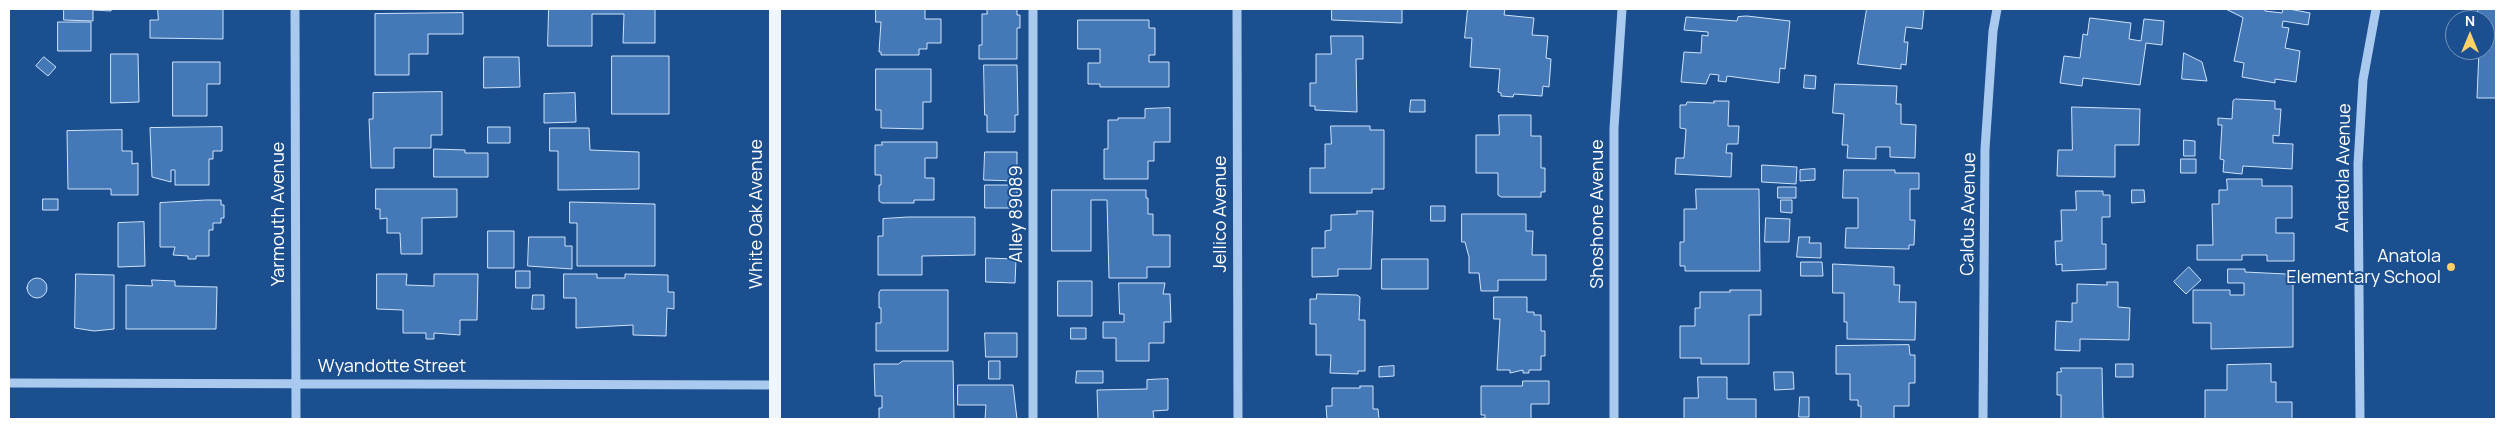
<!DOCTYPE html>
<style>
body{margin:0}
#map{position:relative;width:2505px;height:428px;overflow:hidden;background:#1b4f8f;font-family:Manrope,sans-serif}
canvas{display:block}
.frame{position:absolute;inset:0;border:10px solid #fff;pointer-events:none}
.north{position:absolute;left:2445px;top:10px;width:50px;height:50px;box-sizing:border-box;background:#1b4f8f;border:1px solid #7695bc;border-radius:50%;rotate:0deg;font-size:14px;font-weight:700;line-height:20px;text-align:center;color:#fff}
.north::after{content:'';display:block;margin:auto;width:18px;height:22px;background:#ffd166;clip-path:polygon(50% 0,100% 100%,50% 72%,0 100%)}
</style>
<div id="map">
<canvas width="2505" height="428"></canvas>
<div class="frame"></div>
<div class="north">N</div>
</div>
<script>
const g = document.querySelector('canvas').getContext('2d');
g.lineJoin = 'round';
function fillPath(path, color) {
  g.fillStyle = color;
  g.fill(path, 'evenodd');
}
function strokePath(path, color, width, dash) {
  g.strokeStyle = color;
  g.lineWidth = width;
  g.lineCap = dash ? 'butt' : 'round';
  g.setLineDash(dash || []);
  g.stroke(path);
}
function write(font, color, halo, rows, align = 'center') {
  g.font = font + ' Manrope,sans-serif';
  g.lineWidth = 4;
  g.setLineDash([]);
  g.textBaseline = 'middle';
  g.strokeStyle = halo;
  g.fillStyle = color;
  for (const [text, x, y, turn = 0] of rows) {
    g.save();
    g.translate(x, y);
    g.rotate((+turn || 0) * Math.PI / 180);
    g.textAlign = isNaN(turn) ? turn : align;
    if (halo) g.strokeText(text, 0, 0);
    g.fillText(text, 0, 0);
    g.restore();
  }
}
const building = new Path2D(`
 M64,9H111V11L93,10V21L64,20Z
 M158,9H223V39L150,38V20H158Z
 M549,9H655V43H623L624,14H592V46H548Z
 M876,9H925V19H941V43H927V49H919V55H881V52H879L881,22H876Z
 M987,9H1017V15H1020V28H1017V59H979V45H982V14H987Z
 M1332,9H1402V23L1332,20Z
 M1468,9H1505L1504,15L1534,18L1532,35L1548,36L1546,58L1551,59L1549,87L1543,86L1542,96L1514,94L1513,97L1501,96V93L1498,92L1500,69L1470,67L1472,38H1465Z
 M1867,9H1924L1922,29L1906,27L1904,42H1908L1906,65L1901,64V69L1858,64Z
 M2226,9H2265V11L2282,13L2283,9H2289L2310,13L2308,25L2283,21L2282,27L2289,28L2285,48L2300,51L2296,82L2275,79V83L2242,77L2244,63L2234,61L2243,18Z
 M2478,9H2496V98H2477L2479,50H2485V20H2478Z
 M463,13V34H428V54H409V75H375V14Z
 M1747,16L1790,21L1785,69L1780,68L1779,83L1727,76L1726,82L1718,81L1719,75L1710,74L1706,84L1681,82L1684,52L1701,53L1702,35L1708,36V32L1684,30L1686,17L1737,21L1738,17Z
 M2090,18L2131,23L2129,39L2141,41L2144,19L2164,21L2162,45L2146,43L2140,85L2083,78L2082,86L2060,83L2064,56L2080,58L2083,34L2087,35Z
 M1078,20H1149V28H1155V55H1149V62H1169V87H1100V84H1088V63H1100V49H1078Z
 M58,22H91V51H58Z
 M1331,36H1363V59H1356L1357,112L1315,110V106H1310V83H1316V54H1331Z
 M2184,53L2202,62L2207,81L2182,79Z
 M111,54H138L139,102L111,103Z
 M612,56H669V114H612Z
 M44,57L56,67L48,76L36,66Z
 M484,57H519L520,87L484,88Z
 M173,62H220V84H207V116H173Z
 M984,65H1017L1018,115H1015V132H987V115H985Z
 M876,69H931V102H923V129L881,128V110H876Z
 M1805,75L1816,76L1815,89L1804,88Z
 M1835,84L1897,86L1896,104H1901V124L1916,125L1915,158L1890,157V147H1876V159L1847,158L1848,145H1842L1844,114L1833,113Z
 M442,92V135H431V148H394V168H371L369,119H373V93Z
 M575,93L576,122L544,123V94Z
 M2236,99L2275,101V109H2281L2279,136L2273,135V143L2293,144L2292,169L2243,166L2242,174L2223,172L2224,160L2220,159L2222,125H2218V118L2232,119L2233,101Z
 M1411,100H1425V112H1410Z
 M1714,101H1729L1728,126H1739L1738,144H1727L1726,153H1732L1731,177L1675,174L1676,158H1684L1686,129L1680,128V105H1686L1687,102L1714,103Z
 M2072,107L2140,109L2139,145H2115V177L2057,176L2058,150H2072Z
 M1170,108V142H1154V161H1148V179H1104V149H1108V120H1118V118H1145V109Z
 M1499,115H1531V136H1541V168H1545V192H1541V197H1501L1498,195V173H1476V135H1499Z
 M1331,126H1370V130H1384V189H1372V193H1310V168H1325V144H1331Z
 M222,127V151H213V159H209V185H175V170H171V182L152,177L150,128Z
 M488,127H510V143H488Z
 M550,128H589L590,150L639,152V189L558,190V151H550Z
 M122,130V151H132V164L138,163V195H111V189H68L67,131Z
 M2184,140L2195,141V156H2184Z
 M882,142H937V158H925V178H934V200H914V203H882L879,201V185H881V175H875V145H882Z
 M434,149L465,150V153H488V177H434Z
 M985,152H1017V181L984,180Z
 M2181,159H2196V173H2181Z
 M1762,165L1797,167L1796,184L1762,182Z
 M1815,169V180L1800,181V170Z
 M1844,170H1895V173H1919V189H1910V220H1915L1914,245H1909V249L1845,248L1846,228H1858V198H1843Z
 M2227,179H2262V186H2292V218H2276V233H2294V261H2267V255H2242V260H2197V245H2213L2212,204H2219V190H2227Z
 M985,185H1017V208H985Z
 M1778,187H1796V198H1778Z
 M376,189H457V217L422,218V254H401L400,233H387V218L380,219V209H376Z
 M1696,189H1759L1760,271H1685V266H1680V242H1684V209H1696Z
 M1052,190H1146V198H1148V214H1153V235H1170V267H1147V278H1109L1107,200H1091V251H1052Z
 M2132,190H2144L2145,202L2132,203Z
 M2076,191H2103V195H2110V217H2102V244H2106V269L2062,271V264L2056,265L2055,241H2062L2061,210H2076Z
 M43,199H58V210H43Z
 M206,200H221V205H224V218H221V223H213V230H209V256H196V259H188V256L173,255L175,247H160V203Z
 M1781,200H1792V213L1781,212Z
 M570,202L655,204V266H577V223H570Z
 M1431,206H1445V221H1431Z
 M1357,211H1373L1371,269H1338V276L1312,277V248H1325V231L1331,230V215L1357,214Z
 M1462,214H1526V231H1533L1532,255H1546V280H1498V291H1481L1479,273H1469V257L1465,242H1462Z
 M908,217H975V255L922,256V275H878V236H883V219Z
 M1766,218L1790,219L1789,242H1765Z
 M144,222L145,266L118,267V223Z
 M488,231H514V268H488Z
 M529,237H565V246H572V269L528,266Z
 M1799,237H1810L1809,243H1821V258L1797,257Z
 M986,258L1016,259L1015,283L986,282Z
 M1382,259H1428V289H1382Z
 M1801,262H1822L1823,276H1801Z
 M1833,264L1894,267V285H1900L1899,302H1916L1915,340L1847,339V322H1844V293H1833Z
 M2189,267L2201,280L2186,294L2174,282Z
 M2228,269H2245V272L2286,274V277H2293V347L2211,349V323H2193V290H2230V295H2244V283H2228Z
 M516,271H530V288H516Z
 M76,274L114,275V329L94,331L75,328Z
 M377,274H407L406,285L434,286V274H478L477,320H460V335L434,333V339H426V333H403V310L377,309Z
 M564,274H597V278H625V274L668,275V292H674V309L667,308L666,336L633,335V325L576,328V298H564Z
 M27 288a10 10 0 1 1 20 0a10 10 0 1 1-20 0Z
 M152,280L175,281V286L217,287L216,329H126V285L152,286Z
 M1058,281H1092V316H1058Z
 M2107,282H2118V307L2130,308L2129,340L2080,339V351L2055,350L2056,321L2072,322V303H2077V284L2107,285Z
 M1119,283H1165L1163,294H1170L1171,322H1164V343H1149V361H1116V338H1103V322H1124V314H1120Z
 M881,290H948V351H876V323H881V308H879V293Z
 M1730,290H1761V315H1749V364H1701V358H1680V326H1695V308H1700V292H1730Z
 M1317,294L1357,295L1360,297L1359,320H1365V371H1358V374L1330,373L1331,355H1316V324H1310V299H1316Z
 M533,295H544V309H532Z
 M1494,297H1527V312H1534V315H1541V331H1545V356H1541V370H1529V373H1523V370L1510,373V370H1497L1500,319H1494Z
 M1071,328H1086V339H1071Z
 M985,333H1017V357H986Z
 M1909,345L1910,355H1915V383H1909V406H1894V419H1861V406H1858V400H1850V374H1836V346Z
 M903,361H953L954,419H879V408H882V396H875L874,364H898Z
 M989,361H1000V379H989Z
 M2116,364H2133V377H2116Z
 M2271,364V382H2276V402H2292V419H2205V390H2227V365Z
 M1394,366V376L1379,377V367Z
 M2061,368H2102L2103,418L2109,419H2061V395H2057V372H2061Z
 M1077,371H1103V383H1076Z
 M1774,372H1793L1794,389L1775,390Z
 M1698,377H1727V399H1756V419H1684V398H1698Z
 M1168,379V410L1153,411L1154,419H1098L1097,390L1147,389V380Z
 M1523,381H1549V404H1531V419H1472L1485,418V415H1481V386H1522Z
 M958,385H1013L1017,419H985L986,405H958Z
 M1360,386H1373V409H1378L1379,419H1327L1326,406H1332V388H1360Z
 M1800,397H1809V417H1799Z`);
fillPath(building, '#4478b7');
strokePath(building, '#cfe3fa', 1);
strokePath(new Path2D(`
 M295,9L296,419
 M1033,9V419
 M1237,9L1238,419
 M9,383L775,385
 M1614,419V128L1622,9
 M1983,419L1985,149L1993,31L1997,9
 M2360,419L2358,164L2363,80L2376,9`), '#a9c9ee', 9);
strokePath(new Path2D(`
 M775,9V419`), '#f0f6ff', 12);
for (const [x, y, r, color] of [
 [2451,267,5,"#ffd166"]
]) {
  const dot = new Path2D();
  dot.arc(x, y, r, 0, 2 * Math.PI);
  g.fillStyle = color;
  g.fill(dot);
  strokePath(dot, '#1b4f8f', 2);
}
write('18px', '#fff', '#1b4f8f', [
 ["Anatola Avenue",2344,168,-89],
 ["Yarmouth Avenue",279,214,-90],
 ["White Oak Avenue",757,214,-90],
 ["Alley 89089",1017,214,-90],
 ["Jellico Avenue",1221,214,-90],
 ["Shoshone Avenue",1598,214,-90],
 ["Caldus Avenue",1969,214,-89],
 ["Wyandotte Street",392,367]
]);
write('18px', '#fff', '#1b4f8f', [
 ["Anatola",2441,257],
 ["Elementary School",2441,278]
], 'right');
</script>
